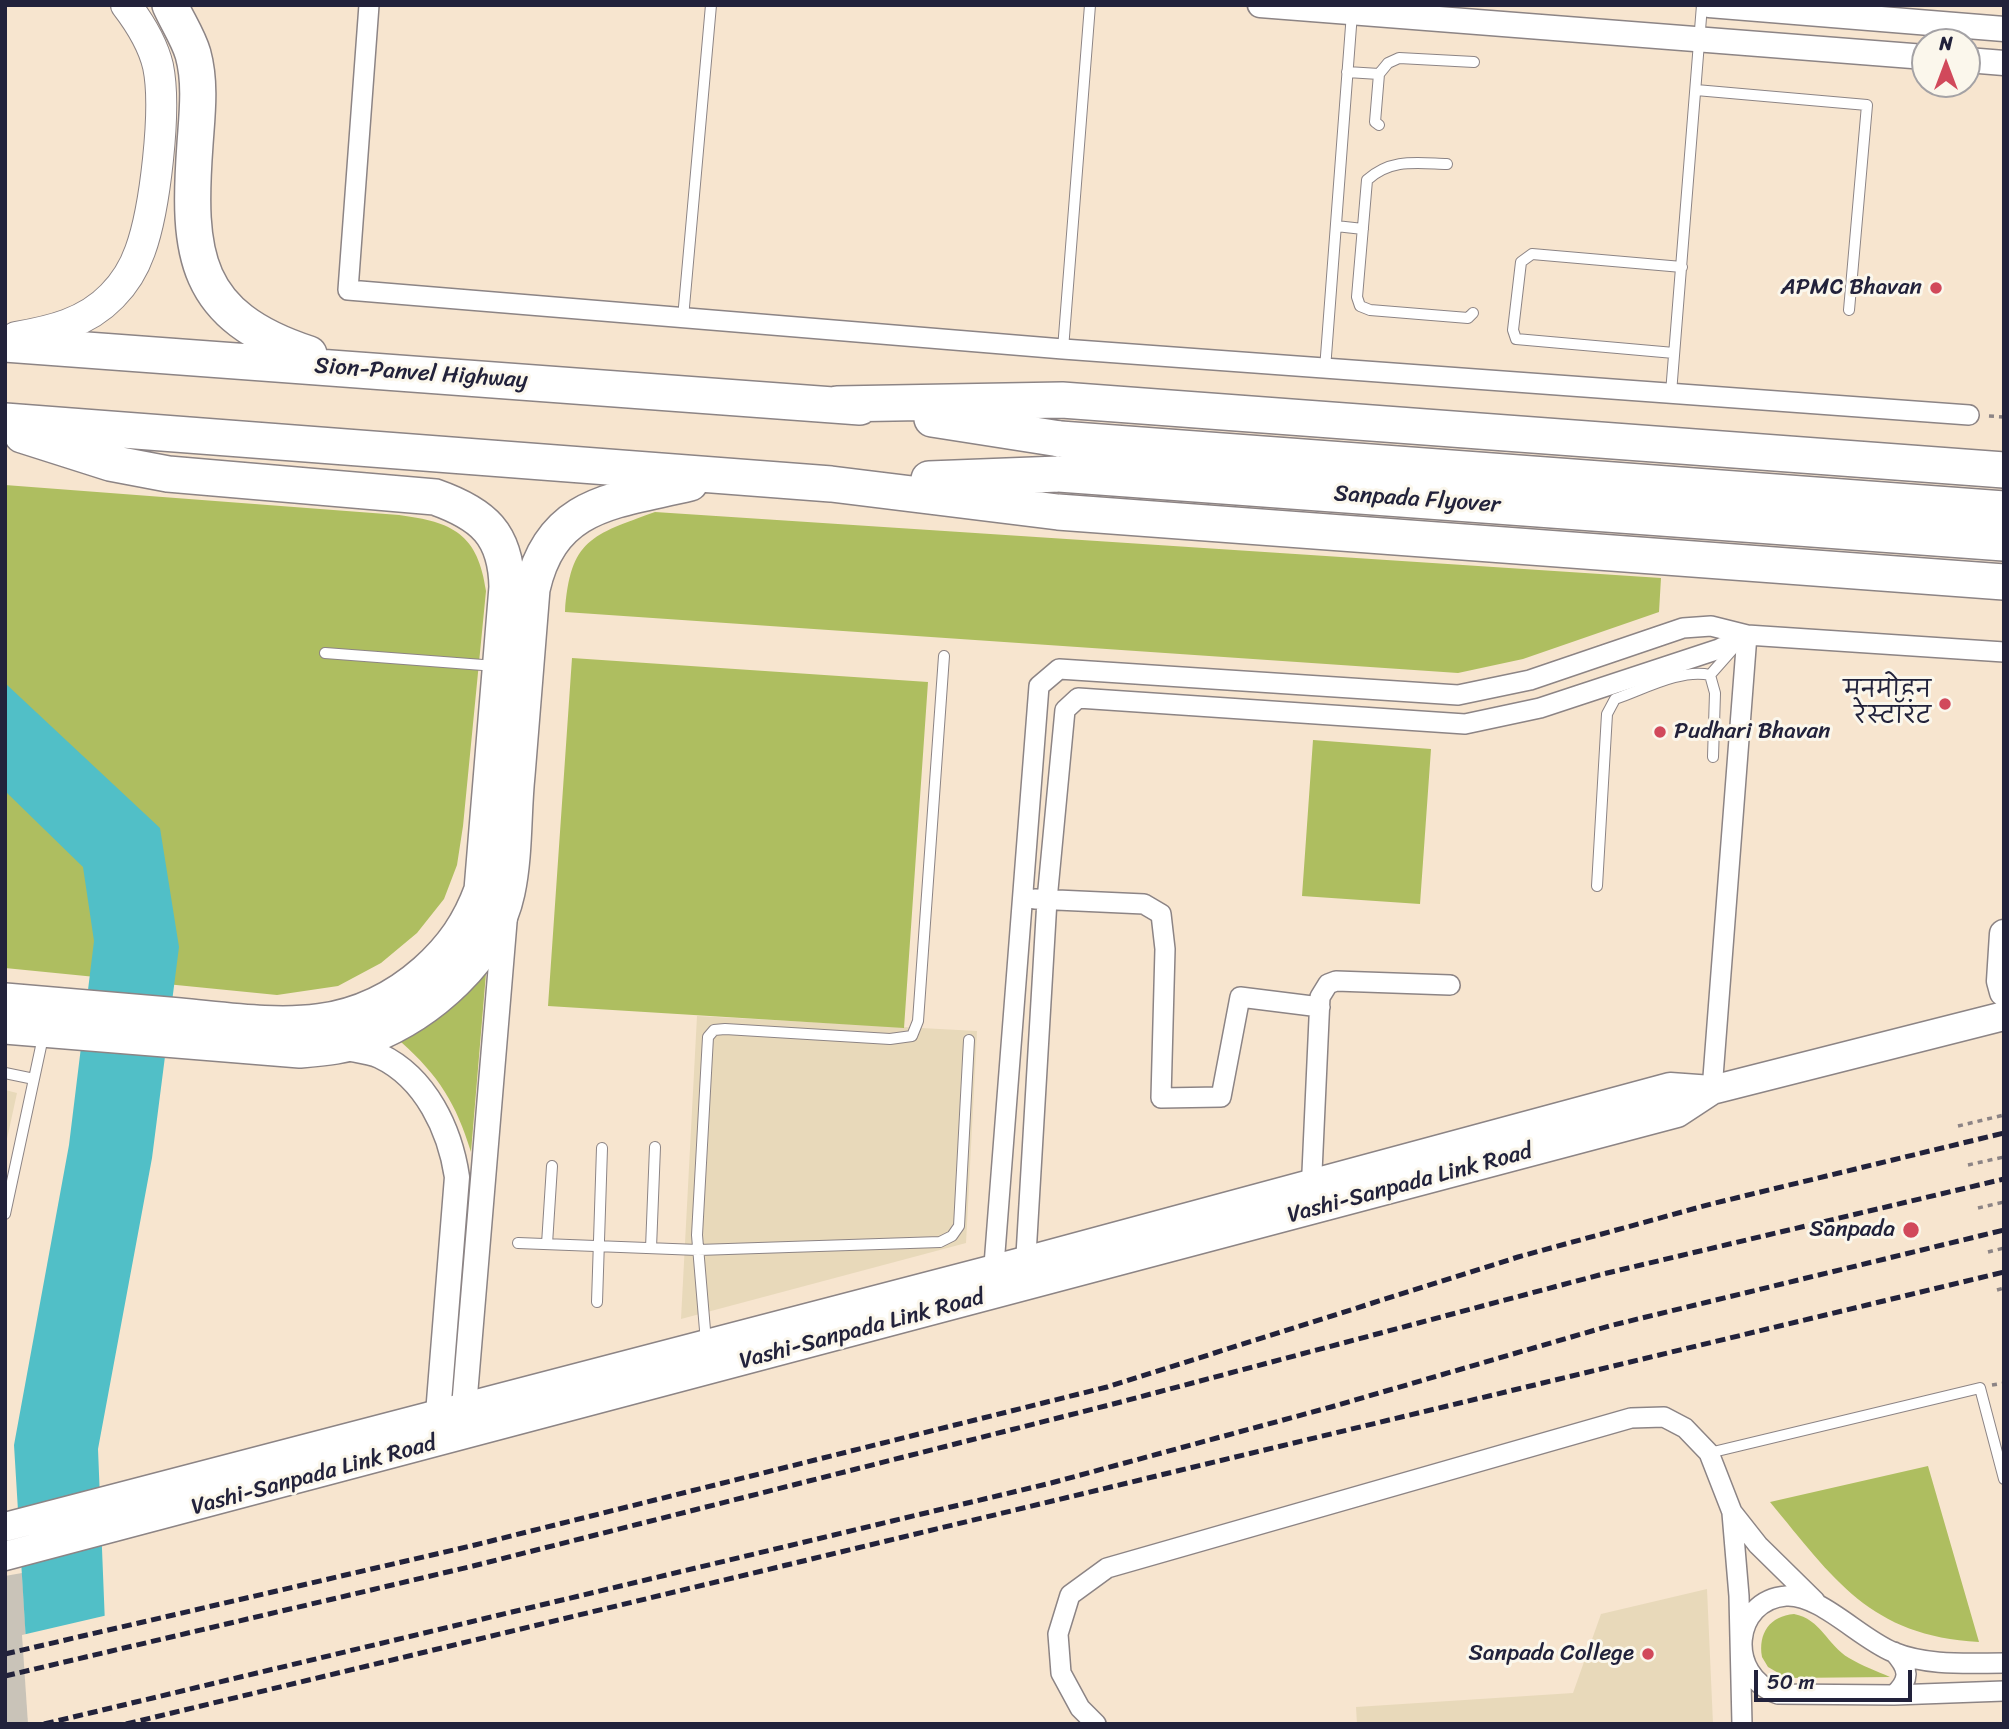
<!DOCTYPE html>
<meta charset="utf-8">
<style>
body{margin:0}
#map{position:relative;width:2009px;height:1729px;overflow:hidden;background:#f7e5cf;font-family:Sriracha,sans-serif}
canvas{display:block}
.frame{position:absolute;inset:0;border:7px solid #22223b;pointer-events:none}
.north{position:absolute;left:1911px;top:28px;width:70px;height:70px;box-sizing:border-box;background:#fbf7ec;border:2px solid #a4a2a5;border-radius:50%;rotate:0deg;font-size:19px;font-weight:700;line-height:28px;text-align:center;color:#22223b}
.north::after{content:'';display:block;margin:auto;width:24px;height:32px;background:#d1495b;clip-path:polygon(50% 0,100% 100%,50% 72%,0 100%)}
.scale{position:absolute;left:1754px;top:1670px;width:158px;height:32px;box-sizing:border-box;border:4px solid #22223b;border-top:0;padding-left:9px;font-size:21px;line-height:24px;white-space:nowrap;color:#22223b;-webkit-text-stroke:5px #fbf7ec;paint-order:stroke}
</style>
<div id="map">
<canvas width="2009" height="1729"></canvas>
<div class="frame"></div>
<div class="north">N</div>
<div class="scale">50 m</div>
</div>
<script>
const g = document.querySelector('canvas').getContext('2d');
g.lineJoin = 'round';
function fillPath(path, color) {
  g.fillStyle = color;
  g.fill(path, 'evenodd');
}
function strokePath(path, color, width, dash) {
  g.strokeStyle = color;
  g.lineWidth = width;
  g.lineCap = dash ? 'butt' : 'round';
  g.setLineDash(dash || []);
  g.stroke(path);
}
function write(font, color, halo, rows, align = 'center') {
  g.font = font + ' Sriracha,"Playpen Sans Deva",sans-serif';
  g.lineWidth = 6;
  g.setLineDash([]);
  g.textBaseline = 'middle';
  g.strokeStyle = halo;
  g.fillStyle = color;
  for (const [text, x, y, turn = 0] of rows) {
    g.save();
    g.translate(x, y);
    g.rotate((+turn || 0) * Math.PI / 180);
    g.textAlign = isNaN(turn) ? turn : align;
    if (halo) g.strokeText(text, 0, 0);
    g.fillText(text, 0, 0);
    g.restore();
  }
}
fillPath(new Path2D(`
 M697,1016L977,1031L966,1243L681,1319Z
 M5,1090L17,1093L5,1148Z
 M1707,1589L1713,1724H1357L1356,1707L1573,1693L1601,1614Z`), '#e8d9ba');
fillPath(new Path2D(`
 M22,1573L31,1724H5V1576Z`), '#c9c3b8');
fillPath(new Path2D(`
 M5,485L399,515C453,522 478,534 486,591L463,826L457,865L444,899L417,933L381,963L338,986L277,995L5,968Z
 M655,512L1661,578L1659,612L1523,659L1458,673L565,612C570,539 592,535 655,512Z
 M572,658L928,682L904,1028L548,1006Z
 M1313,740L1431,749L1420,904L1302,896Z
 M486,973L471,1152C456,1103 439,1076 401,1042C435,1024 461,1002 486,973Z
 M1928,1466L1979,1642C1870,1636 1834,1579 1770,1502Z
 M1794,1614C1821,1619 1827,1645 1849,1658C1862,1666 1877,1671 1890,1677L1787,1678L1768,1667L1762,1657C1758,1633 1770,1616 1794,1614Z`), '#aebe60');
fillPath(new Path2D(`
 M5,683L160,828L179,947L152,1158L98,1449L109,1724H31L14,1445L69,1145L94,941L83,867L5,791Z`), '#51bfc7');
fillPath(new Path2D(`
 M108,1615L112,1724H28L22,1635Z`), '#f7e5cf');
const service = new Path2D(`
 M1347,72L1379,74L1388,63L1399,58L1474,62
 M1379,74L1375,122L1379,125
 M1696,90L1867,105L1849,310
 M1447,164C1417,163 1391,158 1367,180L1357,297L1360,306L1370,310L1468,318L1473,313
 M1336,226L1363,229
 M683,318L711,5
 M1063,349L1090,5
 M1674,353L1516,339L1513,330L1521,262L1532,254L1682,267
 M1325,369L1352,13
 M1671,393L1702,5
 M325,653L496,666
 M1710,675L1733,649
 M1597,886L1607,714L1615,699C1642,690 1681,668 1710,675L1715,693L1713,757
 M5,1073L34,1079
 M5,1214L43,1037
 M518,1243L698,1250L940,1242L952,1236L959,1226L969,1040
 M547,1244L552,1166
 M651,1248L655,1147
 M597,1302L602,1148
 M706,1342L697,1235L708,1037L714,1030L725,1029L890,1039L912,1036L918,1021L944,656
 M1709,1453L1980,1388L2004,1479`);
const minor = new Path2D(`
 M369,5L348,290L1063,349L1969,415
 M1035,899L1144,904L1161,914L1165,949L1161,1098L1221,1097L1240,997L1320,1007
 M1712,1090L1747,635
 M1311,1194L1320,997L1328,984L1336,981L1450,985
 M1025,1272L1047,900L1065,710L1078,698L1465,724L1540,708L1719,649L1747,635
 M993,1278L1039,686L1059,669L1458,695L1530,680L1683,628L1711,626L1747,635L2004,652
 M1732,1513L1739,1596L1742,1724
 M1894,1652C1909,1669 1911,1679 1894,1695
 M2004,1663C1967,1663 1927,1666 1893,1652C1859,1638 1820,1594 1786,1596C1733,1600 1725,1675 1778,1694L1894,1695L2004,1691
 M1096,1724L1080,1708L1061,1673L1058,1634L1070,1595L1107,1568L1631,1418L1664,1417L1685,1428L1709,1453L1732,1512L1758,1545L1815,1601`);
const tertiary = new Path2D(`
 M1260,5L1925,57
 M1709,5L2004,29
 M1967,60L2004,63
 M342,1047C354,1050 369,1051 380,1056C426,1078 450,1130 457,1177L438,1414L441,1430
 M467,1423L464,1407L505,916`);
const secondary = new Path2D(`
 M2004,934L2001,981L2004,992
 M5,1527L1025,1261L1670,1087L1712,1090L2004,1016
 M5,1556L1677,1113L1712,1090`);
const primary = new Path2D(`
 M16,337C51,331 86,323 112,296C124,284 134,268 140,251C155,210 167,109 158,66C153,45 139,22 126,5`);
const motorway = new Path2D(`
 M170,5C177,21 188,37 193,54C201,83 197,115 195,144C187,255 193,316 309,354
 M5,344L860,407
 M837,404L1062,400L2004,470
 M932,419L1060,439
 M5,421L831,484L1058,512L2004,582
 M929,479L1059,474
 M5,1001C63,1006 122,1011 180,1016C274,1025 349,1040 426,972C453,948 470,923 482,890L507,587C506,534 483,514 435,497L168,474L110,463L22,435
 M5,1026L300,1050C324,1048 347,1046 368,1037C429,1013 493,958 507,892C515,855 513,813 517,775C522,713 527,651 532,589C552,501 616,501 690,483`);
strokePath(service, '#8c8485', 12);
strokePath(minor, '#8c8485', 22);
strokePath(tertiary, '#8c8485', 27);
strokePath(secondary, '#8c8485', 31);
strokePath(primary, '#8c8485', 32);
strokePath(motorway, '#8c8485', 38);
strokePath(new Path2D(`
 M1989,416L2004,417
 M1958,1126L2004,1115
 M1968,1165L2004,1157
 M1978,1208L2004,1202
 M1988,1252L2004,1248
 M1997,1290L2004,1288
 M1992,1385L2004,1383`), '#8c8485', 3.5, [5, 5]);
strokePath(service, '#fff', 10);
strokePath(minor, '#fff', 19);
strokePath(tertiary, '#fff', 24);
strokePath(secondary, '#fff', 28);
strokePath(primary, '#fff', 30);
strokePath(motorway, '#fff', 35);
strokePath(new Path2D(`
 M5,1654L475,1545L1107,1387L1518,1257L1711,1204L2004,1133
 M5,1676L473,1566L1117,1403L1603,1274L2004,1179
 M44,1724L1051,1483L1331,1407L1609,1326L2004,1230
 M126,1724L2004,1272`), '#22223b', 5, [10, 5]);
const motorwayBridge = new Path2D(`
 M1060,439L2004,509
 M1059,474L2004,543`);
strokePath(motorwayBridge, '#8c8485', 38, []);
strokePath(motorwayBridge, '#fff', 35);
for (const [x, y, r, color] of [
 [1936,288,7,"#d1495b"],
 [1945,704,7,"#d1495b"],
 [1660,732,7,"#d1495b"],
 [1911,1230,9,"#d1495b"],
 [1648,1654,7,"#d1495b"]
]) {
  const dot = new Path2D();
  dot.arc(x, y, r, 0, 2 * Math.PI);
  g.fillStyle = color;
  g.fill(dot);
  strokePath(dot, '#fbf7ec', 2.5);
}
write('23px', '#22223b', '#fbf7ec', [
 ["APMC Bhavan",1922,288],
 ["मनमोहन",1931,691],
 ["रेस्टॉरंट",1931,717],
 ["Pudhari Bhavan",1674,732,"left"],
 ["Sanpada",1895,1230],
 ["Sanpada College",1634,1654]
], 'right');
write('23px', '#22223b', '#fbf7ec', [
 ["Sion-Panvel Highway",421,374,4],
 ["Sanpada Flyover",1417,500,4],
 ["Vashi-Sanpada Link Road",1410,1184,-15],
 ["Vashi-Sanpada Link Road",862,1330,-15],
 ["Vashi-Sanpada Link Road",314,1476,-15]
]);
</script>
